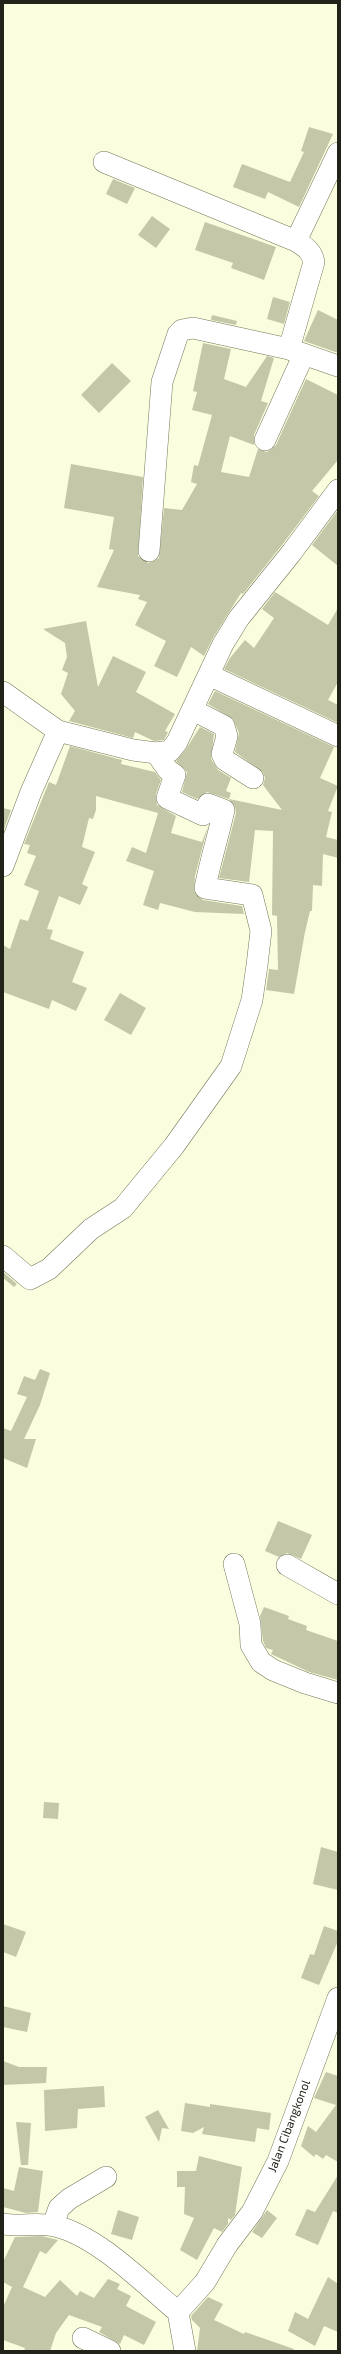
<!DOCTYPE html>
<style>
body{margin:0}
#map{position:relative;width:341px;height:2354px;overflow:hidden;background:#fbfede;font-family:"Exo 2",sans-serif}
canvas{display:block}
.frame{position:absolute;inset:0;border:4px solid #222318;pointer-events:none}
</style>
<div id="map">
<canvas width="341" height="2354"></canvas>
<div class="frame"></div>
</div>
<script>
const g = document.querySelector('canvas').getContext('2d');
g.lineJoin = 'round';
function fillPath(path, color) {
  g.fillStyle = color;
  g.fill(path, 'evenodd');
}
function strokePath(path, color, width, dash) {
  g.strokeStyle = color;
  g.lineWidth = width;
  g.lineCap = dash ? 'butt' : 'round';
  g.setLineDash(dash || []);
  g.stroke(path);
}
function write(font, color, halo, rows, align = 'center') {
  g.font = font + ' "Exo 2",sans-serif';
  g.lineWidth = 3;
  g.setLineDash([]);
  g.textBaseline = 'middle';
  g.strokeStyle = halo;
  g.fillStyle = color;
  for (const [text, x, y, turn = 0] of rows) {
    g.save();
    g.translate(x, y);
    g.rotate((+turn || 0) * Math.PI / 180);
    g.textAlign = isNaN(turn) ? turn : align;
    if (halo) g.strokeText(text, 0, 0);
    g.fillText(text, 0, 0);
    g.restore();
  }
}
fillPath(new Path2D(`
 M309,127L333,134L299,207L268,192L265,199L233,187L242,164L290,182L304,152L301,151Z
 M113,179L135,188L127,204L106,194Z
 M152,216L170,229L156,248L138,235Z
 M205,222L276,247L264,280L231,268L233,263L195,250Z
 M273,297L290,302L284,324L267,319Z
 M318,310L338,320V353L304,341Z
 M212,315L237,321L236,325L211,320Z
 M203,343L231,349L224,379L246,387L267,356L274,358L261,401L268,403L254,435V445L230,436L221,472L249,477L258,449L267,452L276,445L306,379L338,395V460L312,491L319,496L282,545L243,594L241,593L213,638L204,656L191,647L177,677L154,666L166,641L135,625L147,602L138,599L140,595L97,587L114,550L109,549L114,517L64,508L71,464L143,477L138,556L148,563L159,558L164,508L182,510L197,484L191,482L194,465L198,466L212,415L192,410L197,392L193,391Z
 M112,363L131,381L99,413L81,395Z
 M338,510V566L312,545Z
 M275,592L328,625L338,608V682L328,700L338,705V723L224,669L230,658L245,640L254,648L274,618L262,609Z
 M86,621L98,687L113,656L146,672L136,692L175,714L165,731L168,732L164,740L154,741L135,732L133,738L69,721L75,711L61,694L68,673L62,670L67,657L65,643L43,629Z
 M215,691L334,747L320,778L338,786L328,811L332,812L326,837L338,840V858L323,854L322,886L313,885L312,911H310L305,932L294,994L266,990L269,969L278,970L277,916L272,915L273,831L255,830L249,882L219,878L236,813L235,807L229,799L282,810L263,785L265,778L263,772L235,752L239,733L233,719L208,704Z
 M200,727L214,734L211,759L218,770L231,778L226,791L231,793L229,799L207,792L197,799L182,792L187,772L176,761L186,749Z
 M70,746L122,760L121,764L155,772L161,780L156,794L157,805L176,816L171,833L202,842L208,826L195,876L194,892L203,900L242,906L244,914L195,912L160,903L158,910L143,905L154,871L126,861L132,847L146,853L158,813L96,796V810L93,819L89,818L82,847L95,852L82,884L88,887L80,905L59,896L47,929L53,930L50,939L84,952L72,982L87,988L76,1011L52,1000L49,1009L3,992V945L10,949L20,919L28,921L39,891L24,885L36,856L27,853L30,845L24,844L49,782L56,785Z
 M3,808L11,810L3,832Z
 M120,993L146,1008L131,1035L104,1020Z
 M3,1272L17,1284L14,1287L3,1278Z
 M40,1369L50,1373L40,1405L24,1439H36L27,1468L3,1458V1428L11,1431L27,1397L17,1394L24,1376L35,1380Z
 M278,1521L312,1535L301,1559L287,1553L279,1557L265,1551Z
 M264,1607L289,1616L288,1619L307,1626L306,1630L338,1641V1680L309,1672L271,1654L273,1650L266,1648L263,1641L260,1616Z
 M44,1802L59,1803L58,1819L43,1818Z
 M321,1847L338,1852V1890L313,1884Z
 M3,1924L26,1932L16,1957L3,1952Z
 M324,1926L338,1931V1941L319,1985L301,1978L310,1954L314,1955Z
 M3,2006L31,2013L27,2032L3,2027Z
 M3,2061L19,2067H47L46,2083L3,2085Z
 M326,2072L338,2076V2162L326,2155L323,2159L316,2154L314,2157L301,2146L308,2126L316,2132L336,2105L314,2098Z
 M104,2086L105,2107L78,2109L77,2128L45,2131L44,2090Z
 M185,2103L210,2107V2104L271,2113L269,2130L257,2128L255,2142L202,2134L204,2127L193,2133L181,2131Z
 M158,2110L169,2129L162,2128L159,2142L145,2117Z
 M16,2122L31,2123L28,2165H21Z
 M199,2156L242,2167L235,2215L231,2220L228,2218V2224L222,2232L214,2228L197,2260L180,2250L194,2218L184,2214L185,2187H177V2171H196Z
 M19,2167L43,2171L38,2212L26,2213L3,2207V2188L14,2191Z
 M338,2175V2213L333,2211L318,2245L295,2235L307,2209L315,2212Z
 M118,2210L139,2217L132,2240L111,2234Z
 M267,2210L277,2218L262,2238L252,2232Z
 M42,2236L58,2240L46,2254L40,2251L23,2287L45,2297L60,2280L77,2296L80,2291L94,2298L108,2279L120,2284L117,2289L131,2296L126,2306L156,2322L144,2345L124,2335L120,2344L99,2332L102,2327L69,2315L56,2333L50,2351H24L25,2348L3,2340V2307L12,2287L3,2282V2262L15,2237Z
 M328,2277L338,2284V2332L324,2326L315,2346L288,2331L295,2312L308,2319Z
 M208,2297L223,2304L214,2320L244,2334L245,2332L294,2349L293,2351H197L200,2328L192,2320L191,2316Z`), '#c5c7a9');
const minor = new Path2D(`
 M104,162L296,241C305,247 312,251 314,262L289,349
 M296,241L338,153
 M265,440L304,354
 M149,551L162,382L178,334L182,330L193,328L289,349L338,366
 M209,675L338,736
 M3,692L58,731L133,750L156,753L170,751L177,742L223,644L239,618L292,552L338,490
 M193,710L224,726L227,736L222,754L225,760L253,778
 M3,866L31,792L58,731
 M3,1256L30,1279L49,1269L91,1229L123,1208L174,1146L231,1066L252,1000L257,965L261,931L252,895L205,888C210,862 218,837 224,810L208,804L203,815L167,798L175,775L168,770L156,753
 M234,1564L250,1624L251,1645L261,1662L273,1670L305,1683L338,1693
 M287,1565L338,1594
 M3,2224C20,2227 38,2222 55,2226C98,2236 144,2284 178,2312
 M53,2225L59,2208L69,2199L106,2177
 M83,2338L110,2351
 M185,2351L178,2312L205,2282L227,2245L252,2212L278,2161L338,1998`);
strokePath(minor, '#737559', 22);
strokePath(minor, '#fff', 21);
write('12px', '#222318', '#fff', [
 ["Jalan Cibangkonol",289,2126,-69]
]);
</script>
